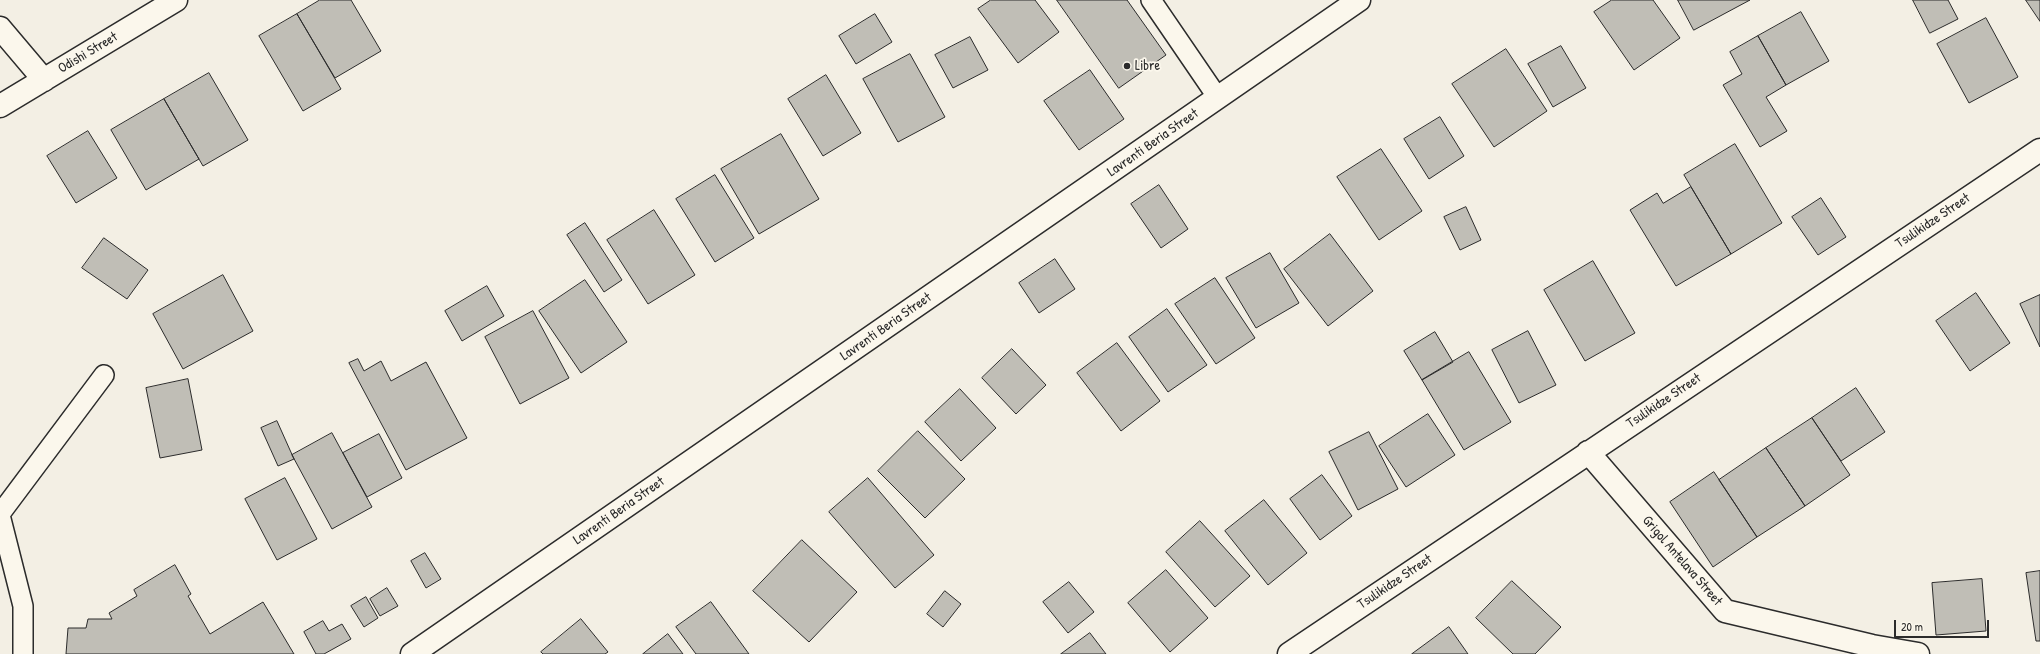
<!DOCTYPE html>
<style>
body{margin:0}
#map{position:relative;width:2040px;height:654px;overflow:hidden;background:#f3efe4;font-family:"Patrick Hand",sans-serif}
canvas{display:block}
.scale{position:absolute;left:1894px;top:620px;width:95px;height:18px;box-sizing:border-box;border:2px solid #2b2b2b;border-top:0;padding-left:5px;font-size:12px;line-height:14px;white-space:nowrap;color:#2b2b2b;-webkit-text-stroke:3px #fbf7ec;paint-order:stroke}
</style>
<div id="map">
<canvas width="2040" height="654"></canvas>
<div class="scale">20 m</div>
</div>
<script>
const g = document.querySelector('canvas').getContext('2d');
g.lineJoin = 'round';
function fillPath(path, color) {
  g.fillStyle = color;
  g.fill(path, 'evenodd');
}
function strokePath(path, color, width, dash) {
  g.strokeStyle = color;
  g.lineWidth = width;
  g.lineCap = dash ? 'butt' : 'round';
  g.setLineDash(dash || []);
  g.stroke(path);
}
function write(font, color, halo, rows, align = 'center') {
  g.font = font + ' "Patrick Hand",sans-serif';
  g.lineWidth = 3.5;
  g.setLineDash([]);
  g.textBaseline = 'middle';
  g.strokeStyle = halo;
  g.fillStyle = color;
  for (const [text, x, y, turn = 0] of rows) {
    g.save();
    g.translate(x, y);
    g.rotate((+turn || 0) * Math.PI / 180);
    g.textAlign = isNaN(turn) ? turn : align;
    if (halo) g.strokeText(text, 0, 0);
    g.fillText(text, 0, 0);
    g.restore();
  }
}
const building = new Path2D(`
 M320,0H351L381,51L335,78L297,14Z
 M991,0H1035L1059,32L1018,63L978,9Z
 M1057,0H1127L1166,55L1119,88Z
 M1612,0H1653L1680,38L1634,70L1594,12Z
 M1678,0H1750L1694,30Z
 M1913,0H1948L1958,19L1930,33Z
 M2026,0H2040V21Z
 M1801,12L1829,61L1786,85L1758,36Z
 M297,14L341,89L303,111L259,36Z
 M875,14L892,42L856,64L839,36Z
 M1986,18L2018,77L1969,103L1937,44Z
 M1758,36L1786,85L1766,97L1787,131L1760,147L1723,85L1742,74L1730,52Z
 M970,37L988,70L953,88L935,55Z
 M1561,46L1586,88L1553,107L1528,64Z
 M1506,49L1547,111L1494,147L1452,84Z
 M910,54L945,117L898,142L863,79Z
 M1090,70L1124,119L1079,150L1044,101Z
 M209,73L248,140L203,166L164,99Z
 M826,75L861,133L823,156L788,99Z
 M164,99L199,159L146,190L111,130Z
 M1440,117L1464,156L1429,179L1404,139Z
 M88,131L117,178L76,203L47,156Z
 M781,134L819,199L759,234L721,169Z
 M1735,144L1782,223L1731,254L1684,175Z
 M1381,149L1422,211L1379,240L1337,177Z
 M715,175L754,238L715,262L676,199Z
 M1159,185L1188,229L1161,248L1131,204Z
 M1691,187L1731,254L1676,286L1630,210L1657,193L1663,203Z
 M1821,198L1846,237L1818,255L1792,217Z
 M1466,207L1481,240L1460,250L1444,217Z
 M654,210L695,275L648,304L607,240Z
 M585,223L622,280L604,292L567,235Z
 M1330,234L1373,291L1328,326L1284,269Z
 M104,238L148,270L127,299L82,268Z
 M1270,253L1299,303L1256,328L1226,278Z
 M1055,259L1075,289L1039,313L1019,283Z
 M1593,261L1635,333L1585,361L1544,290Z
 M223,275L253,331L183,369L153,314Z
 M1215,278L1255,338L1216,364L1175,304Z
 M585,280L627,342L581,373L539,311Z
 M487,286L504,316L462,341L445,311Z
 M1976,293L2010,343L1970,371L1936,321Z
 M2040,295V347L2020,304Z
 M1167,309L1207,365L1168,392L1129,337Z
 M533,311L569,378L520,404L485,337Z
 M1528,331L1556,385L1519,403L1492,350Z
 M1435,332L1453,362L1422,380L1404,351Z
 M1117,343L1160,401L1121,431L1077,373Z
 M1012,349L1046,385L1016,414L982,378Z
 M1469,352L1511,422L1464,450L1422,380Z
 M358,359L364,371L381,361L391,381L426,362L467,438L406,470L349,363Z
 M188,379L202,450L160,458L146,388Z
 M1856,388L1885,432L1841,461L1812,418Z
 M960,389L996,428L961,461L925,422Z
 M1428,414L1455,455L1406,487L1379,446Z
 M1812,418L1850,475L1805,506L1766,448Z
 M277,421L294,459L278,466L261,428Z
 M918,431L965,479L925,518L878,471Z
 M1369,432L1398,489L1358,510L1329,452Z
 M332,433L372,507L332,529L292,455Z
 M379,434L402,478L367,497L343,453Z
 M1766,448L1805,506L1757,537L1719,480Z
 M1714,472L1757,537L1713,567L1670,502Z
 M1322,475L1352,516L1320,540L1290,499Z
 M285,478L317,539L277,560L245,499Z
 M868,478L934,555L895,588L829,512Z
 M1264,500L1307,553L1268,585L1225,531Z
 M1200,521L1250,576L1215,607L1166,552Z
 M802,540L857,592L809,642L753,591Z
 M425,553L441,579L426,588L411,561Z
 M175,565L191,594L188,596L210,634L263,602L294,654H66L68,628H86L88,619H112L109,613L137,596L134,590Z
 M1166,570L1208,618L1170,652L1128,603Z
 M2040,571V641H2036L2026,573Z
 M1982,579L1986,631L1936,635L1932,583Z
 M1512,581L1561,627L1535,654H1513L1476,618Z
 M1069,582L1094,612L1068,633L1043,602Z
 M387,588L398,606L380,616L370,599Z
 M945,591L961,604L943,627L927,614Z
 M366,597L378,618L364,627L351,606Z
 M711,602L749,654H696L676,627Z
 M581,619L608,652L605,654H543L541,652Z
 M323,621L329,631L342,624L351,639L324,654H316L304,632Z
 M1449,627L1468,654H1412Z
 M1090,633L1106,654H1061Z
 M668,634L683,654H643Z`);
fillPath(building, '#c0beb6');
strokePath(building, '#2b2b2b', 1);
const lane = new Path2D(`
 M1151,0L1218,98
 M0,514L104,375
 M0,515L23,606V654`);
const street = new Path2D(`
 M0,28L44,80
 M0,106L176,0
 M1588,452L1725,611L1872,646L1918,654
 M1289,654L2040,150`);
const secondary = new Path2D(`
 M412,654L1359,0`);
strokePath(lane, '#2b2b2b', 22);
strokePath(street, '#2b2b2b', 25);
strokePath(secondary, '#2b2b2b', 25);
strokePath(lane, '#fbf7ec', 19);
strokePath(street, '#fbf7ec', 22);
strokePath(secondary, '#fbf7ec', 22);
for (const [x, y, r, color] of [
 [1127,66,4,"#2b2b2b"]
]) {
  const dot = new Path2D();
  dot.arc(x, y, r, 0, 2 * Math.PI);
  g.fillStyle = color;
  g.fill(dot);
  strokePath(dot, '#fbf7ec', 1.5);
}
write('14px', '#2b2b2b', '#fbf7ec', [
 ["Odishi Street",88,53,-31],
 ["Lavrenti Beria Street",1153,143,-35],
 ["Tsulikidze Street",1933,221,-34],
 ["Lavrenti Beria Street",886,327,-35],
 ["Tsulikidze Street",1664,401,-34],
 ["Lavrenti Beria Street",619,511,-35],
 ["Grigol Antelava Street",1682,561,49],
 ["Tsulikidze Street",1395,582,-34]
]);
write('14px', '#2b2b2b', '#fbf7ec', [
 ["Libre",1135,66]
], 'left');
</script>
